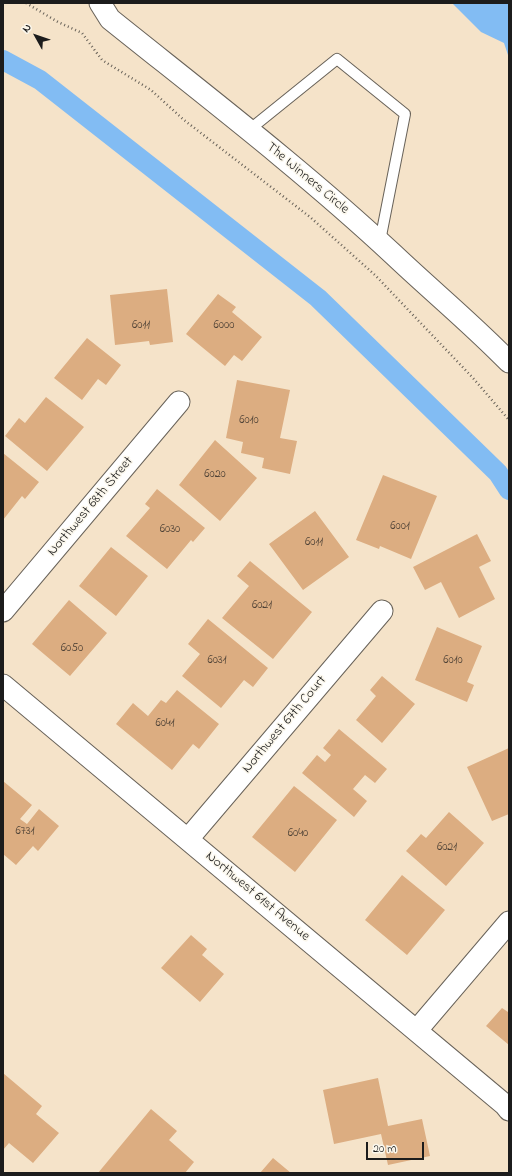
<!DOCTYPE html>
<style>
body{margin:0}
#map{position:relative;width:512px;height:1176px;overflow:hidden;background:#f5e3c9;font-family:"Indie Flower",sans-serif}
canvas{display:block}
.frame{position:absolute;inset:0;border:4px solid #1c1c1c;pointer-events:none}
.north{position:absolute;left:16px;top:16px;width:40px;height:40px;-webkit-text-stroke:3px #fbf7ec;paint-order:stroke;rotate:310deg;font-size:11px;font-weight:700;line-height:16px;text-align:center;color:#1c1c1c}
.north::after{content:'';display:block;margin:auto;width:14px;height:18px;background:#1c1c1c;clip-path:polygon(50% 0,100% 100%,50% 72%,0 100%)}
.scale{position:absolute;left:366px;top:1142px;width:58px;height:18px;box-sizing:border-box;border:2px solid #1c1c1c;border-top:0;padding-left:5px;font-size:12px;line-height:14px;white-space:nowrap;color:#1c1c1c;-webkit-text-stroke:3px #fbf7ec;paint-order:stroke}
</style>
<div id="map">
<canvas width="512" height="1176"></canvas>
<div class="frame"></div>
<div class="north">N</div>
<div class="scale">20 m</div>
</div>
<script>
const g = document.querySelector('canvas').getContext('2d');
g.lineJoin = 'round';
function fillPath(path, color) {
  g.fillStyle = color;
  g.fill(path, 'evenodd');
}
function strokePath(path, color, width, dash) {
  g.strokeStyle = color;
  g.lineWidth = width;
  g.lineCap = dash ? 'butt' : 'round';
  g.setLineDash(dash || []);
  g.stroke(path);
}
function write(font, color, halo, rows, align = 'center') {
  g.font = font + ' "Indie Flower",sans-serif';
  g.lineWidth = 3;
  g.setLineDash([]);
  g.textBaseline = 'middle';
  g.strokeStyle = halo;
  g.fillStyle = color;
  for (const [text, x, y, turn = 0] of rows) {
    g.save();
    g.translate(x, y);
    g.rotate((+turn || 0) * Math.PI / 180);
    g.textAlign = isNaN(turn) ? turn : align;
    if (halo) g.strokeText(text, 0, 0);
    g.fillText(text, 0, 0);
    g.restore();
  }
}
fillPath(new Path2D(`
 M452,3H509V58L504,43L481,32Z`), '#82bcf3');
strokePath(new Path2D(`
 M3,60L40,80L318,298L498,473L509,490`), '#82bcf3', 20);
fillPath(new Path2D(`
 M167,289L173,342L150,345L149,341L115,345L110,295Z
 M218,294L236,307L232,312L262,337L242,361L234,355L225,366L186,334Z
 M87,338L121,365L106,385L98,379L82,400L54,378Z
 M237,380L290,390L280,438L297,441L290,474L262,468L264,458L241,453L243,442L226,438Z
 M46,397L84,427L47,471L5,436L19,418L25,423Z
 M215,440L257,478L220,521L179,485Z
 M3,453L39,482L25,499L22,496L3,520Z
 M383,475L437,496L411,559L380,546L379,549L356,540Z
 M157,489L205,528L193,542L191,540L167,569L126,536L150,508L145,504Z
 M315,511L349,557L303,590L269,544Z
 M477,534L491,561L479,567L495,599L459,618L441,582L425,590L413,567Z
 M111,547L148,576L116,616L79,586Z
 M250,561L312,612L273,659L222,618L249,586L237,576Z
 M69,600L107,633L70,676L32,644Z
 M208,619L268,668L253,687L244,680L221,708L182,676L200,654L188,644Z
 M437,627L482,646L467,682L474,685L467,702L415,680Z
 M382,676L415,704L382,743L356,720L376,696L370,690Z
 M177,690L219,724L199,749L193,744L172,770L116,724L133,703L148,716L161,700L166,703Z
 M339,729L387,769L375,783L365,775L353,789L367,801L354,817L302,773L317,755L325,762L331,755L323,748Z
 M509,748V814L492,821L467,767Z
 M3,781L32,805L20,819L27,824L39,809L59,826L38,851L33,846L16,865L3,854Z
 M294,786L337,820L295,872L252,837Z
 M449,812L484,843L446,886L406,851L421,834L426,838Z
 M402,875L445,910L407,955L365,920Z
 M191,935L207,949L202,955L224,974L200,1002L161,968Z
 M502,1008L508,1012L509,1011V1045L486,1026Z
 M3,1073L42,1106L36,1114L59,1133L33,1163L9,1143L3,1150Z
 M378,1078L388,1126L422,1119L430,1156L388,1165L381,1134L334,1144L323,1090Z
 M151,1109L177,1131L169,1140L194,1162L185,1173H98Z
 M273,1158L291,1173H260Z`), '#dcad81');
const lane = new Path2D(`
 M249,130L337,59L405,114L380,241`);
const street = new Path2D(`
 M100,3L110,19C206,96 304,171 394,255C432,291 472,324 509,362
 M3,611L179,402
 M3,685L505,1105L509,1110
 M188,839L382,611
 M417,1030L509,922`);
strokePath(lane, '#686259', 12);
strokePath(street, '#686259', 23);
strokePath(new Path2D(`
 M26,3L58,22L82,33L102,60L151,90L184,120L310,217L375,275L473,378L509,420`), '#686259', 2.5, [1, 3]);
strokePath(lane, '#fff', 10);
strokePath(street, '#fff', 21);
write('12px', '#4c4035', null, [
 ["6011",141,326],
 ["6000",224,326],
 ["6010",249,421],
 ["6020",215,475],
 ["6001",400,527],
 ["6030",170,530],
 ["6011",314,543],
 ["6021",262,606],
 ["6050",72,649],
 ["6031",217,661],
 ["6010",453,661],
 ["6041",165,724],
 ["6731",25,832],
 ["6040",298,834],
 ["6021",447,848]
]);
write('14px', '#1c1c1c', '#fbf7ec', [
 ["The Winners Circle",307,179,40],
 ["Northwest 68th Street",91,507,-50],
 ["Northwest 67th Court",285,725,-50],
 ["Northwest 61st Avenue",257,897,40]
]);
</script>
